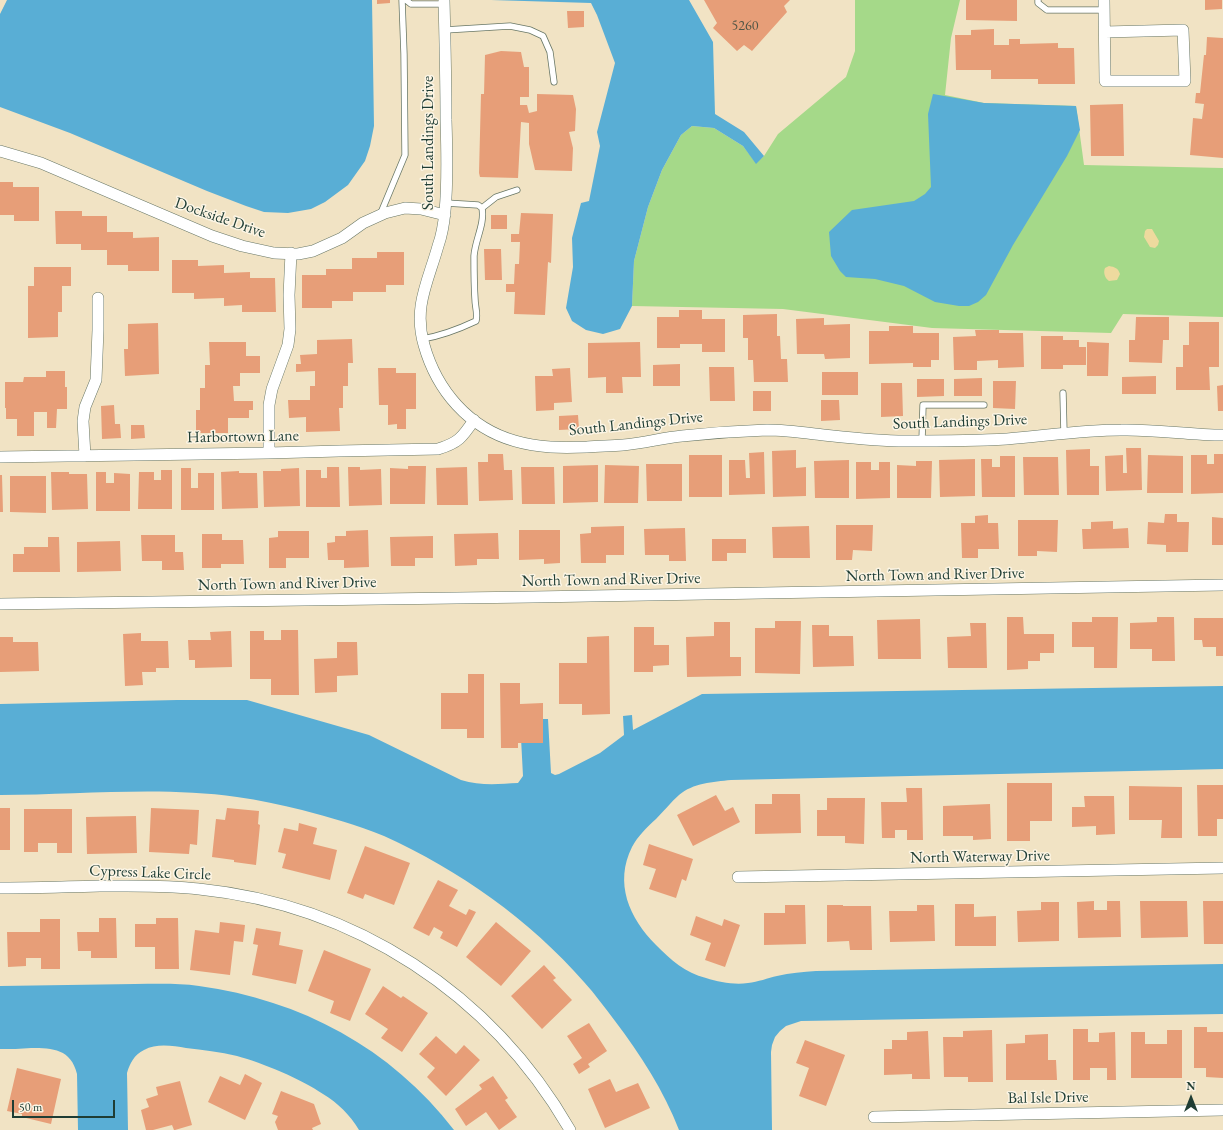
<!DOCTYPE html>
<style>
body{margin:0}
#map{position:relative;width:1223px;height:1130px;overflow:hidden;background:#f1e3c4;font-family:"EB Garamond",serif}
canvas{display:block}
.north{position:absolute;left:1171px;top:1078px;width:40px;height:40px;-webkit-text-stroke:3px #fcf5e5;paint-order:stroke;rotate:0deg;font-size:11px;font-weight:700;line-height:16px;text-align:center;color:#1f3d34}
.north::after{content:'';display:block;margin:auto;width:14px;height:18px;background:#1f3d34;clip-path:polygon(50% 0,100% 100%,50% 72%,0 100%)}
.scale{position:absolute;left:12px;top:1100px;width:103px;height:18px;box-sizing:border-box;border:2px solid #1f3d34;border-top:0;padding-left:5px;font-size:12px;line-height:14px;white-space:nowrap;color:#1f3d34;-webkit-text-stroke:3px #fcf5e5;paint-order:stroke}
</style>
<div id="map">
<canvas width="1223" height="1130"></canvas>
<div class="north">N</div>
<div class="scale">50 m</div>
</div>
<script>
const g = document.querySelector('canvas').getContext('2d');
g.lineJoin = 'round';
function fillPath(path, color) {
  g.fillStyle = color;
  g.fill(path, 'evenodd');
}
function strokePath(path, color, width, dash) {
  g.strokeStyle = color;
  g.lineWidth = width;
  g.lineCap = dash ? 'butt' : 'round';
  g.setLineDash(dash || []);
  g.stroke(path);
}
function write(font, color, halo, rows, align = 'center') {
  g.font = font + ' "EB Garamond",serif';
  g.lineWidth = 3;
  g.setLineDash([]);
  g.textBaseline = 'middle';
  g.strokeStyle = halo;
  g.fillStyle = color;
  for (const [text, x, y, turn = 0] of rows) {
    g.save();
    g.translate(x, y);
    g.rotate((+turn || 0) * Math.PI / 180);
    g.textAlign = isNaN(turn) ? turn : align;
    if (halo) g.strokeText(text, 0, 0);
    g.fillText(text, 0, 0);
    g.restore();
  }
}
fillPath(new Path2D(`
 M855,0H960L951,38L945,95L984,103L1076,106L1084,165L1223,168V317L1123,314L1111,333L932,328L783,309L632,306L634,261L648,207L662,170L681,135L692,126L714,128L743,146L756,163L764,156L778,134L846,77L855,51Z`), '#a5d989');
fillPath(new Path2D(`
 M1147,229H1152L1159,241L1158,245L1155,248L1150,247L1144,237L1145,231Z
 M1109,266C1115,267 1118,268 1120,274L1117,280L1109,281C1105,278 1103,273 1105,268Z`), '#eeda9e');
fillPath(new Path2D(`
 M7,0H372L374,126L370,146L365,161L348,185L325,202L311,209L288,213L264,212L246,206L207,191L70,133L0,107V14Z
 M491,0H689L713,42L715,114L744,132L764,156L756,164L743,146L714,128L692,126L681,135L662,170L648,207L634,261L632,306L620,329L603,334L586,330L572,321L566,308L573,267L572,238L581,203L589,201L600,146L597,132L615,63L597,15L591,3Z
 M933,94L984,103L1076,106L1080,130L1067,156L1013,245L986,295L978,302L969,306H959L935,302L904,286L875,279L846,277L840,271L831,256L829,232L852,210L914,201L925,194L931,187L928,114Z
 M1223,686V769L731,780C713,782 693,783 679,795C671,802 664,811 656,819C647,827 638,836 632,847C614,883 629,918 656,945C671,960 685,973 706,978C719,982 734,985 748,983C758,982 768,978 777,976C790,973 803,972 816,971L1223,964V1014L801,1021L786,1026L780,1031L775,1037L772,1045L771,1052L772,1130H679C664,1091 640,1054 615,1021C605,1008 595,994 584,982C530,920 459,870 384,836C357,825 329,817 302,810C281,805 259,800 237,797C160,786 78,795 0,795V704L177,700H247L369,735L461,780C480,786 499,784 518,783L523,776L520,719H548L551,773L555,775L559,774L600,753L624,735L623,716L632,715L633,730L702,694Z
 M135,984C156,984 178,983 199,986C301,1000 391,1048 454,1130H359C350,1115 338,1103 323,1094C301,1079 263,1063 237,1056C220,1052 203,1050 186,1048C173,1046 157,1043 144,1050C134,1055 130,1063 127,1073L128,1130H78L77,1074C71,1049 53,1048 31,1048C21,1049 10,1049 0,1049V986Z`), '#59aed5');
fillPath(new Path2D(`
 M377,0H390V3L377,4Z
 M704,0H790L784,6L787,12L752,51L744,45L737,51L713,28L717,23Z
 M966,0H1017V21L966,20Z
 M1205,0H1222V9L1205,10Z
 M567,11H584V27L568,28Z
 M994,29V45H1009V39H1020V44L1058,43V48H1074L1075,84H1038V79H991V70H956L955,35H971V30Z
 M1207,37L1223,38V158L1190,155L1193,118L1202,119L1204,104L1195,103L1196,93H1200L1204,55H1206Z
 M501,51L521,52L524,67H529V97H520V105H527L529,113L537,111V94L573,95L576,109L575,131L569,132L573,148L572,171L535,170L529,144V123L521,122L518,178L480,177L479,173L481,94H484L485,55Z
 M1123,104L1124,156H1091L1090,105Z
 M0,182H13V187H39V221H14V215H0Z
 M55,211H82V216H107V232H133V238L159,237V271H128V265H107V250H81V244H56Z
 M521,213L553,214L551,263L548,262L545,315L514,314L515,292H506V284H514L515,264H519L520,242H511V234H519Z
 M491,215H507V229H491Z
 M484,249H501L502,280H485Z
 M377,252H404V285H386V292H353V301H332V308H302V275H326V269H352V258H377Z
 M172,260H198V266L224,265V273L250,272V278H275L276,312H242V305L224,306V298L194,299V293H172Z
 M34,267H71V286H62V312H58V337L28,338V286H34Z
 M679,310H702V319H725V352H702V344H680V348H657V317H679Z
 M777,314V336H780L781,359H787L788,382H754L753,360H748V338H743V315Z
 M1136,317H1169V340H1163L1162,363L1129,362V340H1135Z
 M824,318V325L850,324V358L825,359L824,354H797L796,319Z
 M1189,322H1219V367H1209L1210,390H1176V367H1183V345H1189Z
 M158,323L159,374L125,376L124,349H128V324Z
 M889,326H913V333H939V360H931V367H913V363L869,364V331H889Z
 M975,330H999V333H1023L1024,367L998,368V360L977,361V370H954L953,337L976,336Z
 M1041,336H1063V340H1079V347H1086V365H1063V369H1041Z
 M352,339L353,363H348V386H343V408H339L340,431L306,432V417L289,418L288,400H310V386H315V371L296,372V364H301L300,355L317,354V340Z
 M209,342H246V356H260V373H240V386H233L234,401H253V410H249V418H228V433H196V410H200V388H205V365H210Z
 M640,342L641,377H622L623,393H606V377L588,378V343Z
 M1087,342L1109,343L1108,376H1087Z
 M680,364V386H653V365Z
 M709,367H734L735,401H710Z
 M378,368H396V373H416V409H406V429H397V424L388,425V405H379Z
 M570,368L572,402L554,403V410L536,411L535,376H553L552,369Z
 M46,371H65V387H67V409H57L56,428H47V412H34V436H17V419H6V408H5V382H23L24,377H46Z
 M822,372H858V395H822Z
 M1156,376V394H1122V377Z
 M982,378V396H954V379Z
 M917,379H944V396L917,397Z
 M993,381H1016L1015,409L993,408Z
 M881,383H902L903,416L881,417Z
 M1223,385V411H1218L1217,386Z
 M753,391H771V411H753Z
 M821,400H839L840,420L821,421Z
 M114,405L115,424H120L121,438L102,439L101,406Z
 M578,415L579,429L559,430V416Z
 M131,425H144L145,438L131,439Z
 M1126,448H1141L1142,490L1106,491L1105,456L1123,455V473H1127Z
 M1090,449V466H1099V495H1067L1066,450Z
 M796,450V468L806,467V496L773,497L772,451Z
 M764,452L765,494L729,495V460H745L746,478H750L749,453Z
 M488,454H503L504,470H512L513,500L479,501L478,462H488Z
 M1214,454H1223V493L1191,494V455H1207V464H1214Z
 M689,455H722V497H689Z
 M1148,455L1183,456V493H1147Z
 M1000,456H1015V497H982L981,459H992V467H1000Z
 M1023,457H1058L1059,495H1024Z
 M975,459V496L940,497L939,460Z
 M849,460V498H815L814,461Z
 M916,461H932L931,498H897V465L916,466Z
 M856,462H871V470H879V462H890V498L856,499Z
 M646,464H682V501H647Z
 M598,465V502L563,503V466Z
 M605,465L639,466L638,503H604Z
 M408,466H426L425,504H390V468L408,469Z
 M327,467H339L340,507H306V470H321V478H327Z
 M348,467H360V470L381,469L382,505L349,506Z
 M467,467L468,505H437L436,468Z
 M521,467H554L555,504H522Z
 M181,468H191V488H198V473H214V510H181Z
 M299,468L300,506L264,507L263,471H281V469Z
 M161,470H172V509H138L139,472H154V480H161Z
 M239,471V473H257L258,508L222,509L221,472Z
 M51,472H69V474H87L88,509L52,510Z
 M96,472H106V483H114V473L130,474V511H96Z
 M0,475H2L3,512H0Z
 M10,476H46V513L10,512Z
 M1165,514H1177V522H1189L1188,552H1166V545L1147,544L1148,522L1164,523Z
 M988,515V523H998L999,549H978V558H962L961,523H975V516Z
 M1212,517L1223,518V545H1212Z
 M1018,520H1058L1057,552L1037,551V556H1018Z
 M1113,521V529L1128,528L1129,548L1083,549L1082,529H1091V522Z
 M836,525H873L872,551L853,550L852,560H836Z
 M624,526V555H606V563H581L580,534L591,533V527Z
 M809,526L810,558H773L772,527Z
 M685,528L686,561H669V555H645L644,529Z
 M368,530L369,567L344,568V560H328L327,543L335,542V536H346V531Z
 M519,530H560V563L544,564V559L519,560Z
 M278,531H309V558H286V568H269V538L278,537Z
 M498,533L499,559H477V565L455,566L454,534Z
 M202,534H222V540H243L244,564H221V568H202Z
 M141,535H175V552H183L184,570H162V561H142Z
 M433,536V558H415V566H391L390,537Z
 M48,537H59L60,572H13V554H24V547H48Z
 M712,539H746V553H727V561H712Z
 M120,541L121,571L77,572V542Z
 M1007,617H1023L1024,634H1054V653H1040V661H1028V669L1007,670Z
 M1092,617H1118L1117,668H1094V647H1072V622H1092Z
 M1157,617H1174L1175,661H1152V649H1130V623L1157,622Z
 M1194,618H1223V656H1216V647H1203L1202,640H1194Z
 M920,619L921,659H878L877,620Z
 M775,621H801L800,674L755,673V628H775Z
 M714,622H730V657H741V676L687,677L686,637L714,636Z
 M970,623H986L987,668H948L947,637L971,636Z
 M812,625H829V636H853L854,666L813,667Z
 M634,627H654V645H669V665L653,666V672H634Z
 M281,630H298L299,695H271V679H250V631H264V640H281Z
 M231,631L232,667L195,668V660H189L188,640H211L210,632Z
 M141,633V641H168L169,668H156V672H142L143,685L125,686L123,634Z
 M609,636L610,714L582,715V704H559V663H587V637Z
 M0,637H13V642H38L39,671L0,672Z
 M337,642H357L358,675L337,676V692L315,693L314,659L337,658Z
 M468,674H484V738H467V729H441V693H468Z
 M500,683H520V704L543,703V743H518V748H501Z
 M1007,783H1052V821H1030V841H1007Z
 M1197,785H1223V819H1217V836H1198Z
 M1129,786L1182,787V838H1161L1162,820H1129Z
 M906,788H922L923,840H907V830H895V838H882L881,802H907Z
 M772,794H800L801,833L755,834V804H772Z
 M716,795L725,811L733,807L740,822L693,846L677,815Z
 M1084,796H1114L1115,834L1096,835V826L1072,827V807H1085Z
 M827,798H865L864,844L845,843V836H817V810H827Z
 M990,804L991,839L973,840V836H943V806Z
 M0,808H10V850H0Z
 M151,808L199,810L197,845L190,844L189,854L149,852Z
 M227,808L259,811L258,824L260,825L256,865L234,862V860L212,857L216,819L225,820Z
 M24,809H72V853H57V843H38V852H24Z
 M136,816L137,853L87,854L86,817Z
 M299,823L317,828L313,844L337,850L330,880L282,868L286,854L278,852L284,828L298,831Z
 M649,844L693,859L686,881L682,879L676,898L649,889L656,869L643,865Z
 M365,846L410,863L394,905L365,894L363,899L347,893Z
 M438,880L458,890L449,906L466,915L469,909L476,912L457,947L440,938L443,932L434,927L429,936L413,928Z
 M1094,901V910H1107V901H1120L1121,937L1078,938L1077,902Z
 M1140,901H1187L1188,937L1141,938Z
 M1203,901H1223V944H1204Z
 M1041,902H1059V941L1018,942L1017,911L1041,910Z
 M955,904H974V917L996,916V946H955Z
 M785,905H805L806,944L764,945V913H785Z
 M827,905H843V906H871L872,950H850L849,941L827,942Z
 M917,905H934L935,941L890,942L889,911H917Z
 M696,916L722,926L724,919L740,925L725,967L705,960L711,943L690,935Z
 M99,918H116L117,958H91V951H78L77,932H99Z
 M156,918H178L179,969H155V947H135V924H156Z
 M40,919H60V969H41V958H26V966L8,967L7,932H40Z
 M220,922L245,925L243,942L234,941L230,975L190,970L195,930L219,933Z
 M496,922L531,951L501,986L466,957Z
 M256,928L281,932L279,945L303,950L296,984L252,975L258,945L253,944Z
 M324,950L371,969L350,1021L330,1013L334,1001L308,991Z
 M544,965L556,978L553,980L572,1000L542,1029L511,996Z
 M383,986L401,998L403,996L428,1013L402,1052L381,1038L388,1029L365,1014Z
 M589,1023L607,1051L588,1064L590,1067L579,1074L573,1064L582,1058L567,1036Z
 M1194,1027H1207V1032H1223V1078L1206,1077V1068H1194Z
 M1073,1029H1088V1042H1099V1033L1115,1032L1116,1080H1107V1068H1090V1080H1073Z
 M992,1030L993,1082H968V1077H944L943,1037H963V1031Z
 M1167,1030H1182V1078H1131V1032H1145V1044H1167Z
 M928,1031L930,1079H912V1074L884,1075V1049H892V1040H907V1032Z
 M1048,1034V1060H1056L1057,1080H1006V1044L1025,1043V1035Z
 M436,1036L456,1054L464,1045L480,1060L446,1096L427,1077L435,1068L419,1054Z
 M805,1040L845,1055L826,1106L799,1096L809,1068L796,1063Z
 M17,1068L61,1079L51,1124L22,1117V1114L7,1111Z
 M245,1074L262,1083L245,1120L208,1102L220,1076L240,1085Z
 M493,1076L508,1098L505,1100L517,1117L499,1130L486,1112L466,1126L455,1109L482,1089L479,1085Z
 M610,1079L616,1092L638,1083L650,1108L605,1128L588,1089Z
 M180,1081L192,1125L175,1130H174L172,1125L153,1130H146L141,1110L149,1107L146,1099L158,1095L156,1087Z
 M281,1091L314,1104L321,1124L312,1128L313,1130H278L275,1122L278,1116L272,1114Z`), '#e79e78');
const lane = new Path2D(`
 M406,0L411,4H444
 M1038,0V3L1047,10H1104
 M445,30L510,26L530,30L543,36L550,52L554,82
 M482,208L496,197L517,190
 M380,215L405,155L404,54L402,0
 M422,339C441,336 459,329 476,321C478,313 475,307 475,299C474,285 474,270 474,256C475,240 485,224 482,208L478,205L446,203
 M1063,393L1064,433
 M922,441L923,405H984`);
const street = new Path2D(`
 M444,0C445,40 446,80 446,120C447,151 448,181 445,211C444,222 442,235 438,246C428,282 413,307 424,345C437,391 469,428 515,441C539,448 562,448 587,447C599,446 611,446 623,445C643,443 663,438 682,436C710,433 738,431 767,430C783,430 799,432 815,434C844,437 874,441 905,441C938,441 973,441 1007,439C1045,436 1083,430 1121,430C1155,429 1189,435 1223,435
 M1104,0L1105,81H1185L1183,30L1105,32
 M0,151L41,163L212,236L242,246L274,253L298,254L313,251L342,238L363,223L385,213L405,208L421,209L445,215
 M269,453V405L272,389L288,345L290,329L289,295L291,253
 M85,456L83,421L85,407L96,380L98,330V298
 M0,457L269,453L339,451L438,449C458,443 462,438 474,420
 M0,604L533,597L1223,585
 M738,877L1223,868
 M0,888C34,888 68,887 103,886C135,886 167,885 199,889C355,905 491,993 570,1130
 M874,1117L1223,1110`);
strokePath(lane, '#687766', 7);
strokePath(street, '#687766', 12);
strokePath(lane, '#fff', 5.5);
strokePath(street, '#fff', 11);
write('14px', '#515545', null, [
 ["5260",745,26]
]);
write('16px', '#1f3d34', '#fcf5e5', [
 ["South Landings Drive",429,143,-90],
 ["Dockside Drive",220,218,19],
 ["South Landings Drive",960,422,-2],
 ["South Landings Drive",636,424,-6],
 ["Harbortown Lane",243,437,-1],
 ["North Town and River Drive",935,575,-1],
 ["North Town and River Drive",611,580,-1],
 ["North Town and River Drive",287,584,-1],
 ["North Waterway Drive",980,857,-1],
 ["Cypress Lake Circle",150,873,2],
 ["Bal Isle Drive",1048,1098,-1]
]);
</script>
